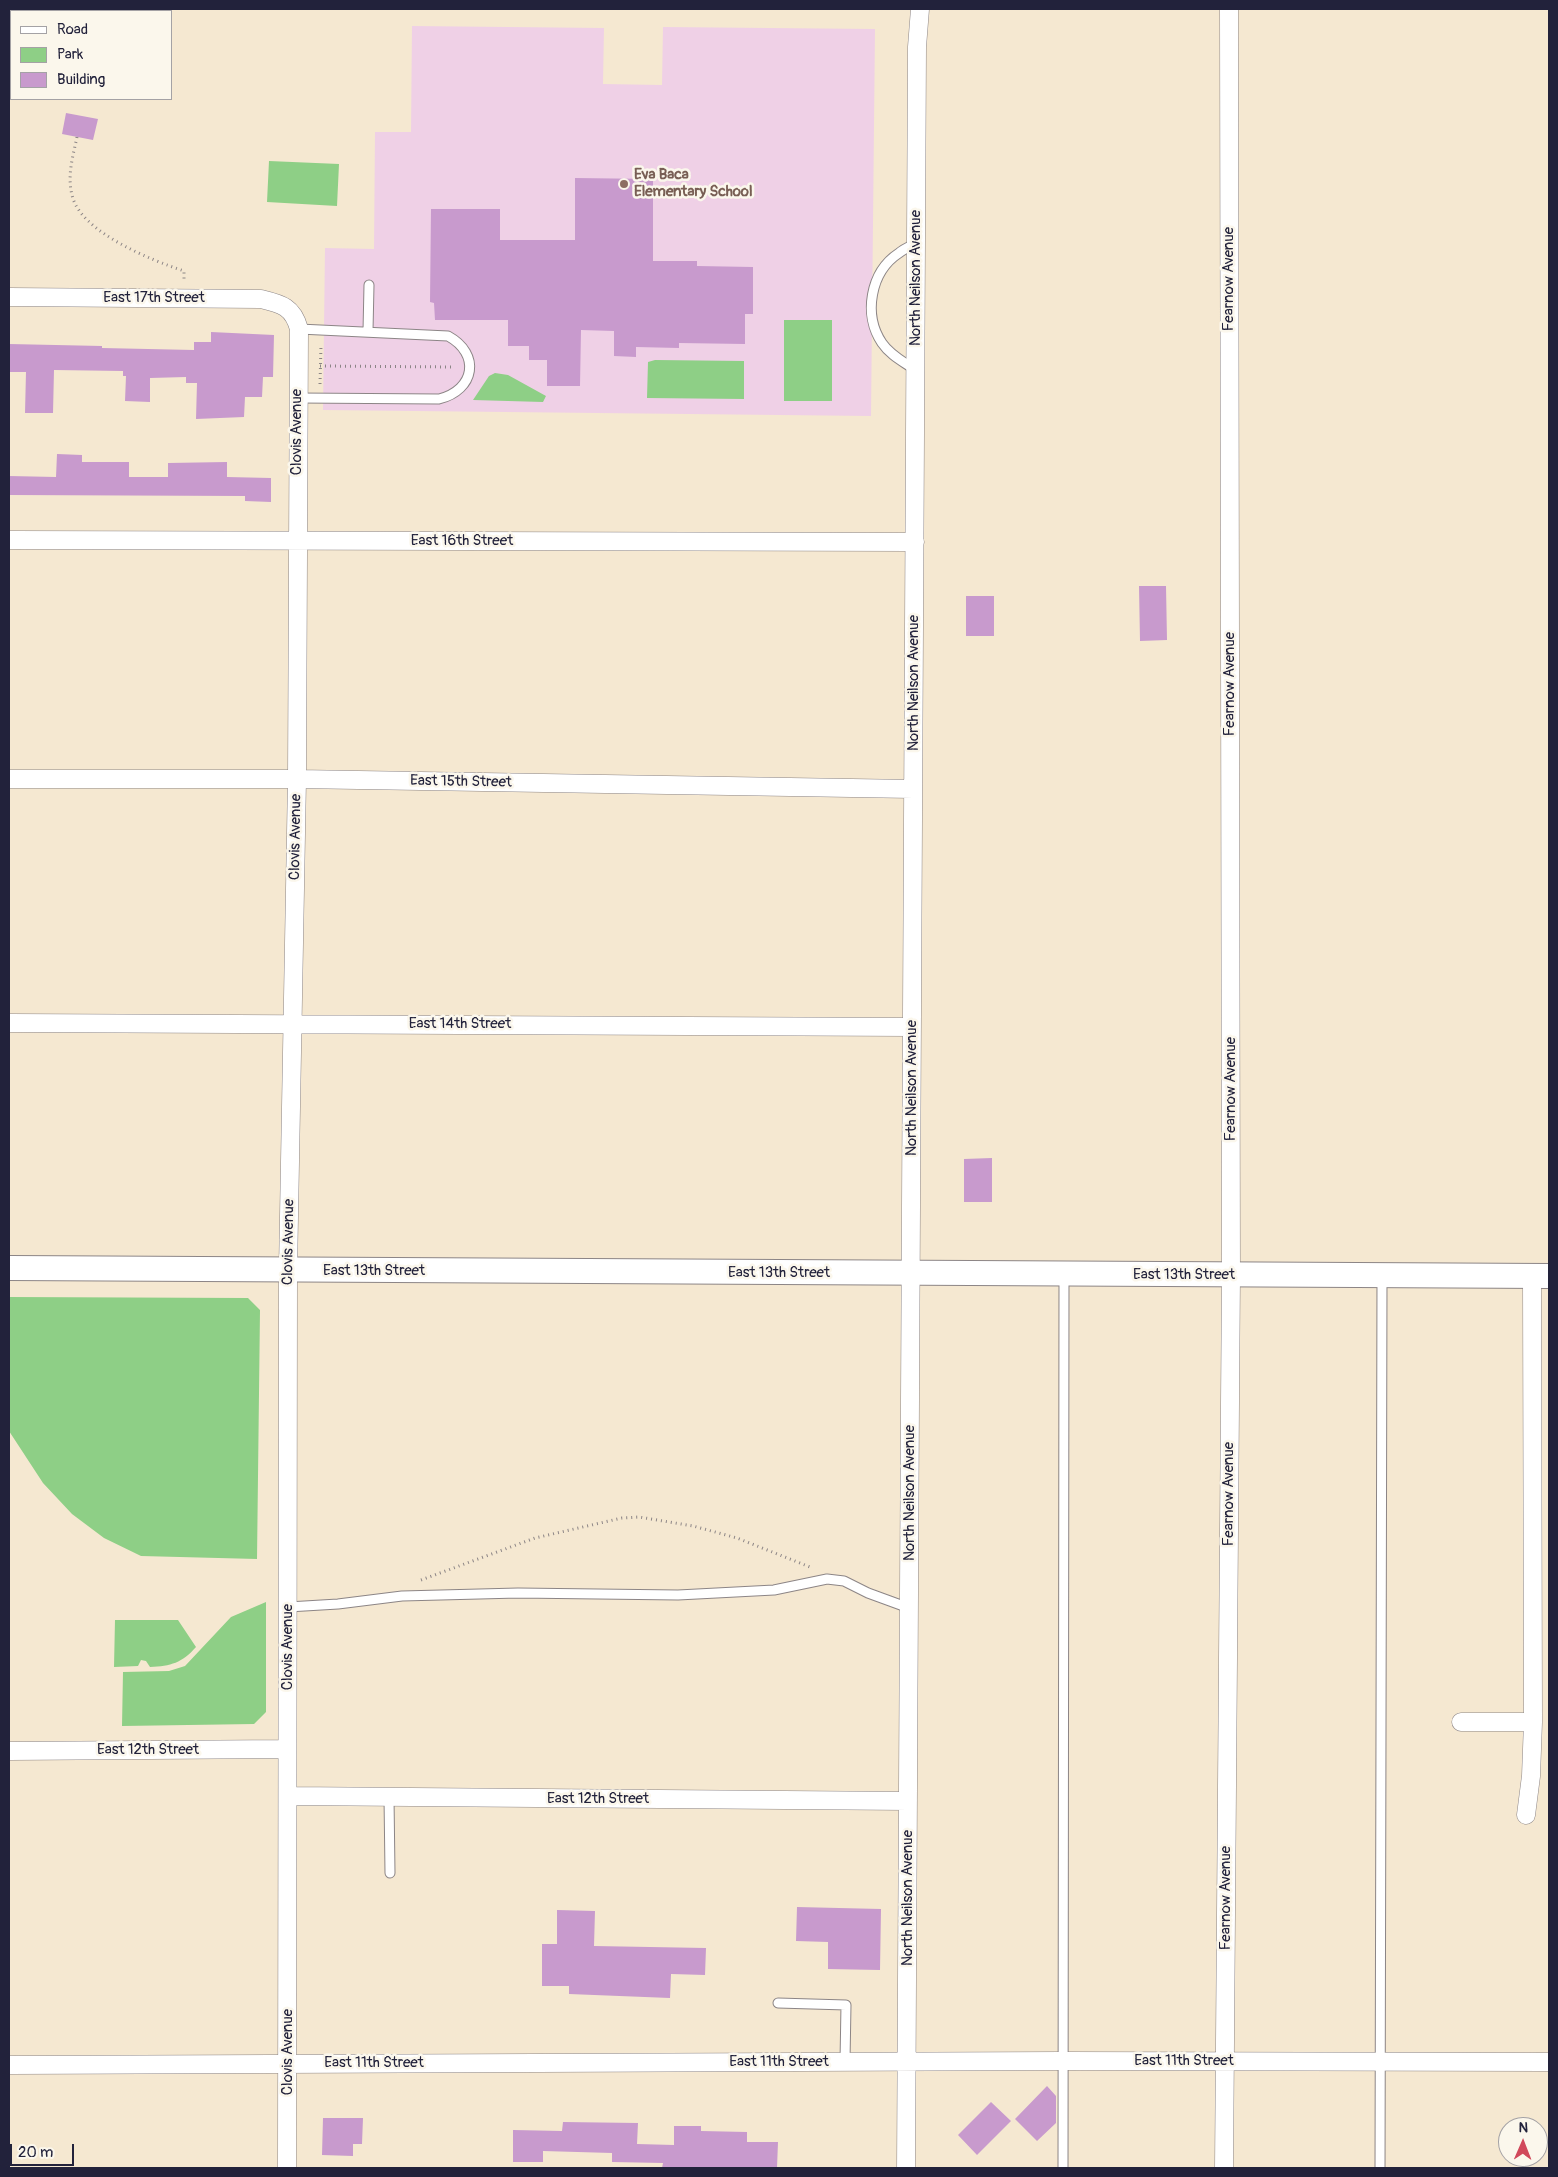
<!DOCTYPE html>
<style>
body{margin:0}
#map{position:relative;width:1558px;height:2177px;overflow:hidden;background:#f5e8d1;font-family:Pangolin,sans-serif}
canvas{display:block}
.frame{position:absolute;inset:0;border:10px solid #22223b;pointer-events:none}
.legend{position:absolute;left:10px;top:10px;width:162px;height:90px;box-sizing:border-box;background:#fbf7ec;border:1px solid #a4a2a5;margin:0;padding:6px 9px;list-style:none;font-size:15px;color:#22223b}
.legend li{display:flex;align-items:center;gap:10px;height:25px}
.legend b{width:25px;border:1px solid #a4a2a5}
.north{position:absolute;left:1498px;top:2117px;width:50px;height:50px;box-sizing:border-box;background:#fbf7ec;border:1px solid #a4a2a5;border-radius:50%;rotate:1deg;font-size:14px;font-weight:700;line-height:20px;text-align:center;color:#22223b}
.north::after{content:'';display:block;margin:auto;width:18px;height:22px;background:#d1495b;clip-path:polygon(50% 0,100% 100%,50% 72%,0 100%)}
.scale{position:absolute;left:10px;top:2144px;width:64px;height:22px;box-sizing:border-box;border:2px solid #22223b;border-top:0;padding-left:6px;font-size:15px;line-height:18px;white-space:nowrap;color:#22223b;-webkit-text-stroke:4px #fbf7ec;paint-order:stroke}
</style>
<div id="map">
<canvas width="1558" height="2177"></canvas>
<div class="frame"></div>
<ul class="legend">
<li><b style="height:6px;background:#fff"></b>Road</li>
<li><b style="height:14px;background:#8ecf86"></b>Park</li>
<li><b style="height:14px;background:#c89acd"></b>Building</li>
</ul>
<div class="north">N</div>
<div class="scale">20 m</div>
</div>
<script>
const g = document.querySelector('canvas').getContext('2d');
g.lineJoin = 'round';
function paint(path, color) { g.fillStyle = color; g.fill(path, 'evenodd'); }
function stroke(path, color, width, dash) { g.strokeStyle = color; g.lineWidth = width; g.lineCap = dash ? 'butt' : 'round'; g.setLineDash(dash || []); g.stroke(path); }
function drawText(font, color, halo, rows, align = 'center') {
  g.font = font + ' Pangolin,sans-serif'; g.lineWidth = 5; g.setLineDash([]); g.textBaseline = 'middle'; g.strokeStyle = halo; g.fillStyle = color; for (const [text, x, y, turn = 0] of rows) {
    g.save(); g.translate(x, y); g.rotate((+turn || 0) * Math.PI / 180); g.textAlign = isNaN(turn) ? turn : align; if (halo) g.strokeText(text, 0, 0); g.fillText(text, 0, 0); g.restore();
  }
}
const built = new Path2D(`
 M412,26L604,28L603,84L662,85L663,27L875,29L871,416L323,410L325,248L374,249L375,132H411Z`);
const green = new Path2D(`
 M269,161L339,164L337,206L267,202Z
 M784,320H832V401H784Z
 M655,360L744,361V399L647,398L648,362Z
 M495,373L508,375L546,396L543,402L473,400L489,376Z
 M9,1297L248,1298L260,1310L257,1559L141,1556L104,1538L72,1514L43,1483L9,1431Z
 M266,1602V1712L254,1724L122,1726L123,1672L169,1671L185,1666L231,1617Z
 M115,1620H178L196,1647C182,1663 171,1666 150,1667L146,1661L141,1660L138,1666L114,1667Z`);
const building = new Path2D(`
 M66,113L98,119L93,140L62,134Z
 M575,178L653,179V261H697V266L753,267V314H745V344L679,343V348L636,347V357L614,356V331L581,330L580,386H547V360H529V346H508V320H435L434,303L430,302L431,209H500V240H575Z
 M211,332L274,335L273,377H263L262,397H245L244,417L196,419L197,383H186V377L150,378V402L125,401L126,376H123V371L54,370L53,413H25L26,372H9V344L102,346V348L194,350V342H211Z
 M57,454L82,455V462H129V477H168V463L227,462V477L271,478V502L245,501V496L9,495V476L56,477Z
 M1139,586H1166L1167,640L1140,641Z
 M966,596H994V636H966Z
 M992,1158V1202H964V1159Z
 M797,1907L881,1909L880,1970L828,1969V1942L796,1941Z
 M557,1910L595,1911L594,1946L706,1948L705,1975L671,1974L670,1998L569,1994V1986H542V1944H557Z
 M1047,2086L1056,2096V2123L1037,2141L1015,2119Z
 M991,2102L1011,2121L977,2155L958,2135Z
 M323,2118H363L362,2144H353V2156L322,2155Z
 M563,2122L638,2123L637,2144L674,2145V2126H701V2131L747,2132V2142H778L777,2168H662L663,2163L612,2162V2153L543,2151V2162H513V2130L562,2131Z`);
const path = new Path2D(`
 M77,137C73,156 67,175 72,195C80,232 151,260 184,271V280
 M320,366L455,367
 M320,384L321,345
 M421,1580L535,1538L622,1518L639,1517L693,1526L737,1538L810,1567`);
const lane = new Path2D(`
 M368,331L369,285
 M915,370C904,362 890,355 882,343C863,315 870,272 899,253C904,249 911,246 916,243
 M298,398L439,399C475,390 481,354 448,336L299,329
 M288,1607L338,1604L402,1596L518,1593L678,1595L774,1590L827,1579L844,1581L868,1593L909,1608
 M389,1797L390,1873
 M778,2003L846,2005L845,2061
 M1063,2168L1064,1274
 M1380,2168L1382,1276`);
const street = new Path2D(`
 M9,297L261,299C282,304 293,307 299,329L297,779L288,1271L287,2168
 M9,540L915,542
 M9,779H297L913,789
 M9,1023L912,1027
 M1461,1722H1533
 M9,1751L287,1749
 M288,1796L908,1801
 M1526,1815L1531,1776L1533,1722L1532,1276
 M9,2065L1063,2061L1549,2062
 M906,2168L917,47L920,9
 M1224,2168L1231,1275L1229,9`);
const secondary = new Path2D(`
 M9,1268L1549,1276`);
const markers = [
 [624,184,5,"#8d6e63"]
];
const educationNames = [
 ["Eva Baca",634,175],
 ["Elementary School",634,192]
];
const streetNames = [
 ["North Neilson Avenue",916,278,-90],
 ["Fearnow Avenue",1229,279,-90],
 ["East 17th Street",154,298],
 ["Clovis Avenue",297,432,-90],
 ["East 16th Street",462,541],
 ["North Neilson Avenue",914,683,-90],
 ["Fearnow Avenue",1230,684,-90],
 ["East 15th Street",461,782,1],
 ["Clovis Avenue",296,837,-89],
 ["East 14th Street",460,1024],
 ["North Neilson Avenue",912,1088,-90],
 ["Fearnow Avenue",1231,1089,-90],
 ["Clovis Avenue",289,1242,-89],
 ["East 13th Street",374,1271],
 ["East 13th Street",779,1273],
 ["East 13th Street",1184,1275],
 ["North Neilson Avenue",910,1493,-90],
 ["Fearnow Avenue",1229,1494,-90],
 ["Clovis Avenue",288,1647,-90],
 ["East 12th Street",148,1750],
 ["East 12th Street",598,1799],
 ["North Neilson Avenue",908,1898,-90],
 ["Fearnow Avenue",1226,1898,-90],
 ["Clovis Avenue",288,2052,-90],
 ["East 11th Street",1184,2061],
 ["East 11th Street",779,2062],
 ["East 11th Street",374,2063]
];
paint(built, '#efd0e6');
paint(green, '#8ecf86');
paint(building, '#c89acd');
stroke(lane, '#8c8586', 11);
stroke(street, '#8c8586', 19);
stroke(secondary, '#8c8586', 26);
stroke(path, '#8c8586', 3, [1, 4]);
stroke(lane, '#fff', 9);
stroke(street, '#fff', 18);
stroke(secondary, '#fff', 24);
for (const [x, y, r, color] of markers) { const dot = new Path2D(); dot.arc(x, y, r, 0, 2 * Math.PI); g.fillStyle = color; g.fill(dot); stroke(dot, '#fbf7ec', 2); }
drawText('bold 15px', '#785e54', '#fbf7ec', educationNames, 'left');
drawText('15px', '#22223b', '#fbf7ec', streetNames);
</script>
